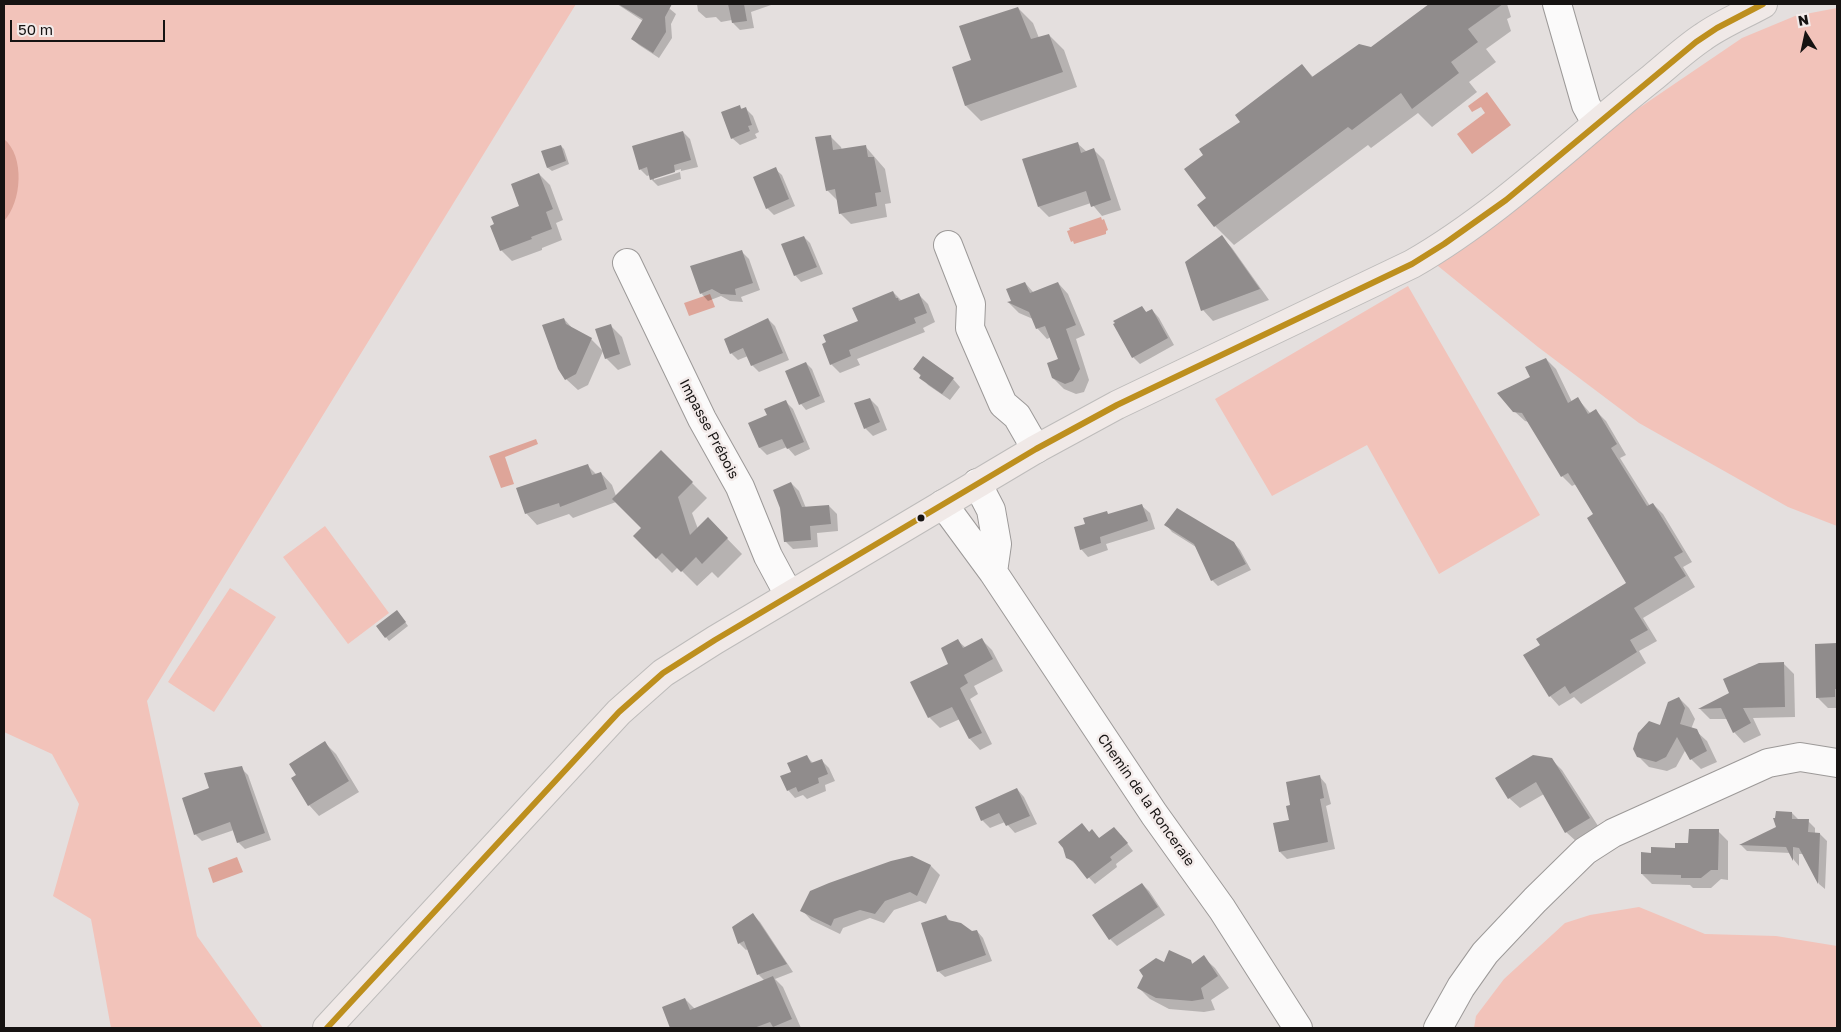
<!DOCTYPE html>
<meta charset="utf-8">
<style>
body{margin:0}
#map{position:relative;width:1841px;height:1032px;overflow:hidden;background:#e4dfde;font-family:"Golos Text",sans-serif}
canvas{display:block}
.frame{position:absolute;inset:0;border:5px solid #161312;pointer-events:none}
.north{position:absolute;left:1781px;top:10px;width:50px;height:50px;-webkit-text-stroke:4px #f3ebea;paint-order:stroke;rotate:350deg;font-size:14px;font-weight:700;line-height:20px;text-align:center;color:#161312}
.north::after{content:'';display:block;margin:auto;width:18px;height:22px;background:#161312;clip-path:polygon(50% 0,100% 100%,50% 72%,0 100%)}
.scale{position:absolute;left:10px;top:20px;width:155px;height:22px;box-sizing:border-box;border:2px solid #161312;border-top:0;padding-left:6px;font-size:15px;line-height:18px;white-space:nowrap;color:#161312;-webkit-text-stroke:4px #f3ebea;paint-order:stroke}
</style>
<div id="map">
<canvas width="1841" height="1032"></canvas>
<div class="frame"></div>
<div class="north">N</div>
<div class="scale">50 m</div>
</div>
<script>
const g = document.querySelector('canvas').getContext('2d');
g.lineJoin = 'round';
function paint(path, color) { g.fillStyle = color; g.fill(path, 'evenodd'); }
function stroke(path, color, width, dash) { g.strokeStyle = color; g.lineWidth = width; g.lineCap = dash ? 'butt' : 'round'; g.setLineDash(dash || []); g.stroke(path); }
function drawText(font, color, halo, rows, align = 'center') {
  g.font = font + ' "Golos Text",sans-serif'; g.lineWidth = 5; g.setLineDash([]); g.textBaseline = 'middle'; g.strokeStyle = halo; g.fillStyle = color; for (const [text, x, y, turn = 0] of rows) {
    g.save(); g.translate(x, y); g.rotate((+turn || 0) * Math.PI / 180); g.textAlign = isNaN(turn) ? turn : align; if (halo) g.strokeText(text, 0, 0); g.fillText(text, 0, 0); g.restore();
  }
}
const green = new Path2D(`
 M4,4H576L147,701L197,936L263,1028H111L91,919L53,896L79,804L52,754L4,732Z
 M1837,8V526L1788,507L1639,423L1538,347L1438,266L1427,252L1742,38L1795,16Z
 M1408,286L1540,515L1439,574L1367,445L1272,496L1215,399Z
 M325,526L389,613L348,644L283,557Z
 M230,588L276,617L214,712L168,682Z
 M1639,907L1705,934L1776,936L1837,946V1028H1474L1476,1016L1504,979L1565,923L1590,915Z`);
const water = new Path2D(`
 M1487,92L1511,125L1472,154L1457,134L1485,113L1481,107L1472,112L1468,106Z
 M4,139C25,156 22,202 4,221Z
 M1101,217L1102,220L1104,219L1108,230L1106,231V234L1074,244L1073,241L1071,242L1067,231L1070,230L1069,228Z
 M710,294L715,307L689,316L684,303Z
 M536,439L538,444L505,457L514,484L501,488L489,456Z
 M237,857L243,872L213,883L208,868Z`);
const shadow = new Path2D(`
 M617,4H664L676,14L671,24L672,38L659,58L639,45L632,39L643,21Z
 M697,4H774L751,12L754,28L740,30L733,23L732,20L721,22L716,17L706,18L698,11Z
 M1431,4H1507L1511,17L1507,19L1511,31L1486,49L1496,62L1469,82L1477,92L1432,127L1418,113L1371,148L1368,145L1234,245L1215,226L1208,198L1242,122L1302,65L1314,78L1372,48Z
 M1018,8L1033,23L1039,38L1049,35L1064,50L1077,87L981,121L966,106L953,68L973,61Z
 M739,106L742,109L745,108L753,116L759,132L755,134L757,138L740,145L732,138Z
 M683,132L690,139L698,167L681,171V169L654,177V180L680,172L681,179L658,186L651,179L650,175L647,176L640,169Z
 M830,136L841,147L842,150L865,146L885,169L891,203L885,204L887,217L851,224L840,213L838,201L827,190Z
 M1077,143L1087,152L1094,150L1104,160L1121,210L1102,216L1091,203L1049,217L1039,207Z
 M561,146L564,149L569,164L552,171L548,168L543,151Z
 M775,169L782,175L795,206L774,215L767,208Z
 M539,174L550,185L563,220L556,223L562,240L542,248V250L512,261L501,250Z
 M804,237L810,243L823,274L801,282L795,275Z
 M1222,237L1232,248L1269,300L1213,321L1203,310Z
 M741,251L749,259L760,290L741,297L743,302L730,301L721,296L708,301L701,293Z
 M1025,283L1034,293L1058,283L1068,294L1085,335L1076,339L1089,380L1084,392L1076,394L1064,389L1053,378L1060,360L1051,337L1047,339L1037,328L1033,319L1019,313L1009,303L1012,302Z
 M893,292L902,301L919,295L928,304L935,322L923,328L925,332L857,359L860,365L840,373L831,364L859,321Z
 M1142,307L1147,313L1152,310L1159,318L1174,345L1140,364L1133,357Z
 M564,319L574,330L591,339L603,351L588,385L578,390L566,379Z
 M768,319L775,326L789,360L759,372L752,365L748,356L738,360L731,353Z
 M610,325L622,337L631,365L618,370L606,358Z
 M1546,359L1556,369L1572,402L1577,398L1591,414L1596,411L1606,421L1626,455L1620,458L1650,506L1653,504L1663,514L1692,562L1683,567L1695,587L1643,618L1657,641L1639,651L1646,663L1581,704L1574,697L1559,706L1550,696L1628,583L1595,515L1576,484L1572,486L1562,476L1529,422L1525,421L1514,411L1532,377Z
 M806,363L812,369L825,402L806,410L801,404Z
 M915,369L953,379L960,387L950,400L928,385Z
 M870,399L878,407L887,430L873,436L865,428Z
 M785,401L793,409L810,449L795,456L787,447L767,455L760,448L750,423L768,416Z
 M661,452L707,498L692,513L698,529L708,519L742,554L718,578L712,572L697,586L678,567L672,573L635,536L642,528L616,502L573,518L569,514L537,525L526,513L587,465L597,475L601,473L612,485L616,496Z
 M791,483L799,491L806,508L829,506L837,514L838,531L817,533L818,547L793,549L785,541Z
 M1142,506L1150,513L1155,529L1106,544L1108,550L1088,557L1081,549L1109,515Z
 M1166,525L1234,543L1240,550L1251,570L1218,586L1212,580L1196,547L1172,532Z
 M400,615L408,626L389,641L377,626Z
 M982,640L992,650L1003,671L974,686L978,694L970,699L992,744L980,750L970,739L960,719L940,728L929,717L958,641L966,648Z
 M1837,644V708H1828L1818,698L1816,645Z
 M1783,663L1794,674L1795,717L1753,718L1761,735L1744,743L1734,732L1727,719H1710L1700,709L1731,694Z
 M1679,698L1689,708L1695,719L1691,729L1696,731L1707,741L1717,762L1701,769L1691,759L1686,749L1676,767L1667,771L1649,767L1638,756Z
 M325,743L336,754L359,792L319,816L309,805Z
 M807,757L813,763L821,760L829,768L835,781L825,785L826,791L807,799L803,795L795,798L788,790L793,772Z
 M1551,759L1562,770L1600,829L1577,842L1566,832L1544,794L1520,808L1509,798Z
 M241,768L248,775L271,840L245,849L238,842L234,830L202,841L195,834L210,789Z
 M1319,776L1326,784L1331,804L1326,806L1335,849L1287,859L1280,852L1291,821V806Z
 M1017,789L1024,797L1037,824L1015,833L1005,822L990,828L982,820Z
 M1792,813L1799,820L1808,821L1815,828V834H1820L1827,841L1825,889L1819,884L1804,854H1799V866L1794,860L1790,853L1747,851L1741,845L1778,827Z
 M1082,824L1090,833L1092,831L1100,839L1121,835L1133,851L1116,864L1117,867L1095,884L1079,867L1067,857Z
 M1718,831L1728,841V880L1721,879L1711,888H1693L1690,885L1652,884L1642,874L1653,854L1689,844Z
 M912,857L931,866L940,875L926,904L920,901L894,910L884,923L870,918L843,928L840,934L811,920L802,910Z
 M1142,884L1149,891L1165,915L1117,946L1110,939Z
 M753,915L760,922L793,972L775,979L783,987L801,1028H671L663,1008L685,999L695,1009L765,981L758,974L748,949L746,950L739,943Z
 M946,916L951,922L972,933L977,931L983,938L992,961L945,977L938,971Z
 M1203,957L1215,968L1229,988L1211,1000L1215,1010L1204,1012L1169,1009L1150,999L1139,988L1165,963L1190,961L1193,964Z`);
const building = new Path2D(`
 M618,4H672L665,17L666,32L653,53L631,39L643,19Z
 M728,4H744L747,21L732,23Z
 M1429,4H1503L1468,29L1478,42L1451,62L1459,73L1412,109L1401,93L1352,130L1348,127L1214,227L1197,205L1206,198L1184,169L1203,155L1199,149L1240,122L1235,115L1302,64L1312,77L1359,44L1371,47Z
 M1018,7L1031,39L1049,34L1063,72L965,106L952,67L971,60L959,26Z
 M740,105L741,109L746,107L752,125L748,126L750,131L731,139L721,112Z
 M683,131L691,160L674,165L675,172L650,180L647,167L639,170L632,146Z
 M831,135L833,150L866,145L868,157H874L881,192L875,193L877,206L839,214L835,189L826,191L815,137Z
 M1078,142L1081,153L1094,148L1111,200L1091,207L1086,191L1038,207L1022,159Z
 M561,145L566,161L547,168L541,151Z
 M776,167L789,199L766,209L753,177Z
 M539,173L553,209L546,212L552,229L531,237L532,239L500,251L490,226L494,224L491,217L519,206L511,184Z
 M1222,235L1260,289L1201,311L1185,262Z
 M804,236L817,267L794,276L781,244Z
 M742,250L753,283L735,289L736,295L721,294L712,289L700,294L690,266Z
 M1025,282L1030,293L1058,282L1076,325L1066,329L1080,369L1073,381L1065,384L1052,378L1047,363L1058,359L1045,326L1036,329L1029,312L1007,302L1011,301L1006,289Z
 M893,291L896,298H898L899,301L919,293L927,313L914,318L916,323L849,350L851,356L830,365L822,344L826,342L823,335L858,321L852,308Z
 M1142,306L1146,312L1152,309L1168,338L1132,358L1113,324L1115,323L1113,321Z
 M564,318L566,324L592,338L576,374L565,380L558,369L542,325Z
 M768,318L783,353L751,366L743,348L730,354L724,339Z
 M611,324L620,354L605,359L595,329Z
 M923,356L954,378L942,394L919,378L921,375L913,369Z
 M1546,358L1568,403L1578,397L1588,414L1596,409L1617,444L1611,448L1647,506L1653,503L1683,552L1674,557L1686,576L1634,608L1648,630L1630,640L1637,652L1570,694L1565,686L1549,697L1523,655L1540,645L1536,639L1626,583L1587,518L1593,514L1568,473L1561,477L1522,413L1513,412L1497,393L1530,377L1525,367Z
 M806,362L820,396L799,405L785,371Z
 M870,398L880,422L864,429L854,403Z
 M786,400L804,442L787,449L782,439L759,448L748,423L767,415L764,409Z
 M661,450L693,482L678,497L690,535L708,517L728,538L702,564L696,557L681,572L662,553L656,559L633,536L641,528L612,499Z
 M588,464L592,475L601,472L607,489L560,507L559,503L525,514L516,488Z
 M791,482L802,507L829,505L831,524L810,526L811,540L784,542L780,508L773,490Z
 M1142,504L1148,521L1100,537L1101,543L1080,550L1074,527L1085,524L1083,518L1107,511L1108,514Z
 M1177,508L1234,542L1246,564L1211,581L1194,544L1164,525Z
 M397,610L406,622L385,638L376,626Z
 M982,638L993,659L964,675L968,683L960,688L982,733L969,739L952,707L928,718L910,682L948,664L941,648L958,639L963,648Z
 M1837,643V689H1835V697L1816,698L1815,644Z
 M1784,662L1785,707L1743,708L1751,723L1733,733L1721,708L1698,709L1729,693L1723,679L1759,663Z
 M1679,697L1685,708L1680,724L1697,729L1707,751L1690,760L1677,737L1666,757L1656,762L1637,757L1633,749L1638,733L1649,721L1660,725L1668,702Z
 M325,741L349,781L308,806L291,778L296,775L289,764Z
 M807,755L811,763L822,759L828,774L818,778L819,783L798,792L796,787L787,791L780,776L791,772L787,763Z
 M1533,755L1552,758L1590,818L1565,833L1536,782L1508,799L1495,778Z
 M242,766L265,833L237,843L230,822L194,835L182,798L209,788L204,773Z
 M1320,775L1324,798L1320,799L1328,842L1279,852L1273,823L1289,820L1286,806L1290,805L1286,782Z
 M1017,788L1030,816L1006,826L999,813L981,821L975,807Z
 M1776,811L1792,812V819H1809L1808,832L1820,833L1818,884L1799,848L1793,847V861L1786,847L1739,845L1776,827L1773,818H1775Z
 M1082,823L1089,832L1092,829L1099,838L1114,827L1128,843L1110,857L1112,860L1087,879L1073,861L1066,858L1063,848L1058,842Z
 M1689,829H1719L1718,870H1711L1701,878H1681V875L1641,874V852L1651,853V847L1675,848V843H1688Z
 M912,856L931,865L917,896L910,892L885,901L875,914L860,910L834,919L831,926L800,911L810,891L829,883L891,861Z
 M1142,883L1158,907L1109,940L1092,915Z
 M753,913L787,964L757,975L744,941L738,944L732,927Z
 M946,915L948,920L961,923L972,931L977,930L986,955L937,972L921,923Z
 M1169,950L1191,960L1192,964L1204,955L1218,976L1201,988L1204,999L1192,1001L1156,998L1137,988L1143,976L1139,970L1156,958L1164,962Z
 M773,976L792,1019L773,1027L770,1022L754,1028H670L662,1007L685,998L690,1010Z`);
const minor = new Path2D(`
 M1557,4L1586,105L1596,123
 M948,245L971,304L970,328L1003,404L1017,416L1036,449
 M627,263L702,419L740,487L768,556L789,595
 M977,483L991,510L997,544L993,572
 M943,504L993,572L1154,814L1222,909L1298,1028
 M1438,1028L1461,987L1485,953L1535,900L1585,851L1613,833L1768,763L1800,757L1837,763`);
const major = new Path2D(`
 M327,1028L619,712L663,673L715,640L1036,449L1117,405L1412,264C1499,214 1574,140 1652,78C1669,64 1685,49 1703,37C1721,24 1743,15 1763,4`);
const bus1 = new Path2D(`
 M327,1028L619,712L663,673L715,640L1036,449L1117,405L1412,264L1444,244L1506,200L1696,42L1717,28L1763,4`);
const markers = [
 [921,518,4.5,"#161312"]
];
const streetNames = [
 ["Impasse Prébois",709,429,62],
 ["Chemin de la Ronceraie",1146,800,55]
];
paint(green, '#f2c3ba');
paint(water, '#dea599');
paint(shadow, '#0003');
paint(building, '#908c8c');
stroke(minor, '#9c9998', 30);
stroke(major, '#bebcbb', 30);
stroke(minor, '#fbfafa', 28);
stroke(major, '#f0e9e7', 28);
stroke(bus1, '#bd8f1e', 6);
for (const [x, y, r, color] of markers) { const dot = new Path2D(); dot.arc(x, y, r, 0, 2 * Math.PI); g.fillStyle = color; g.fill(dot); stroke(dot, '#f3ebea', 2); }
drawText('14px', '#161312', '#f3ebea', streetNames);
</script>
